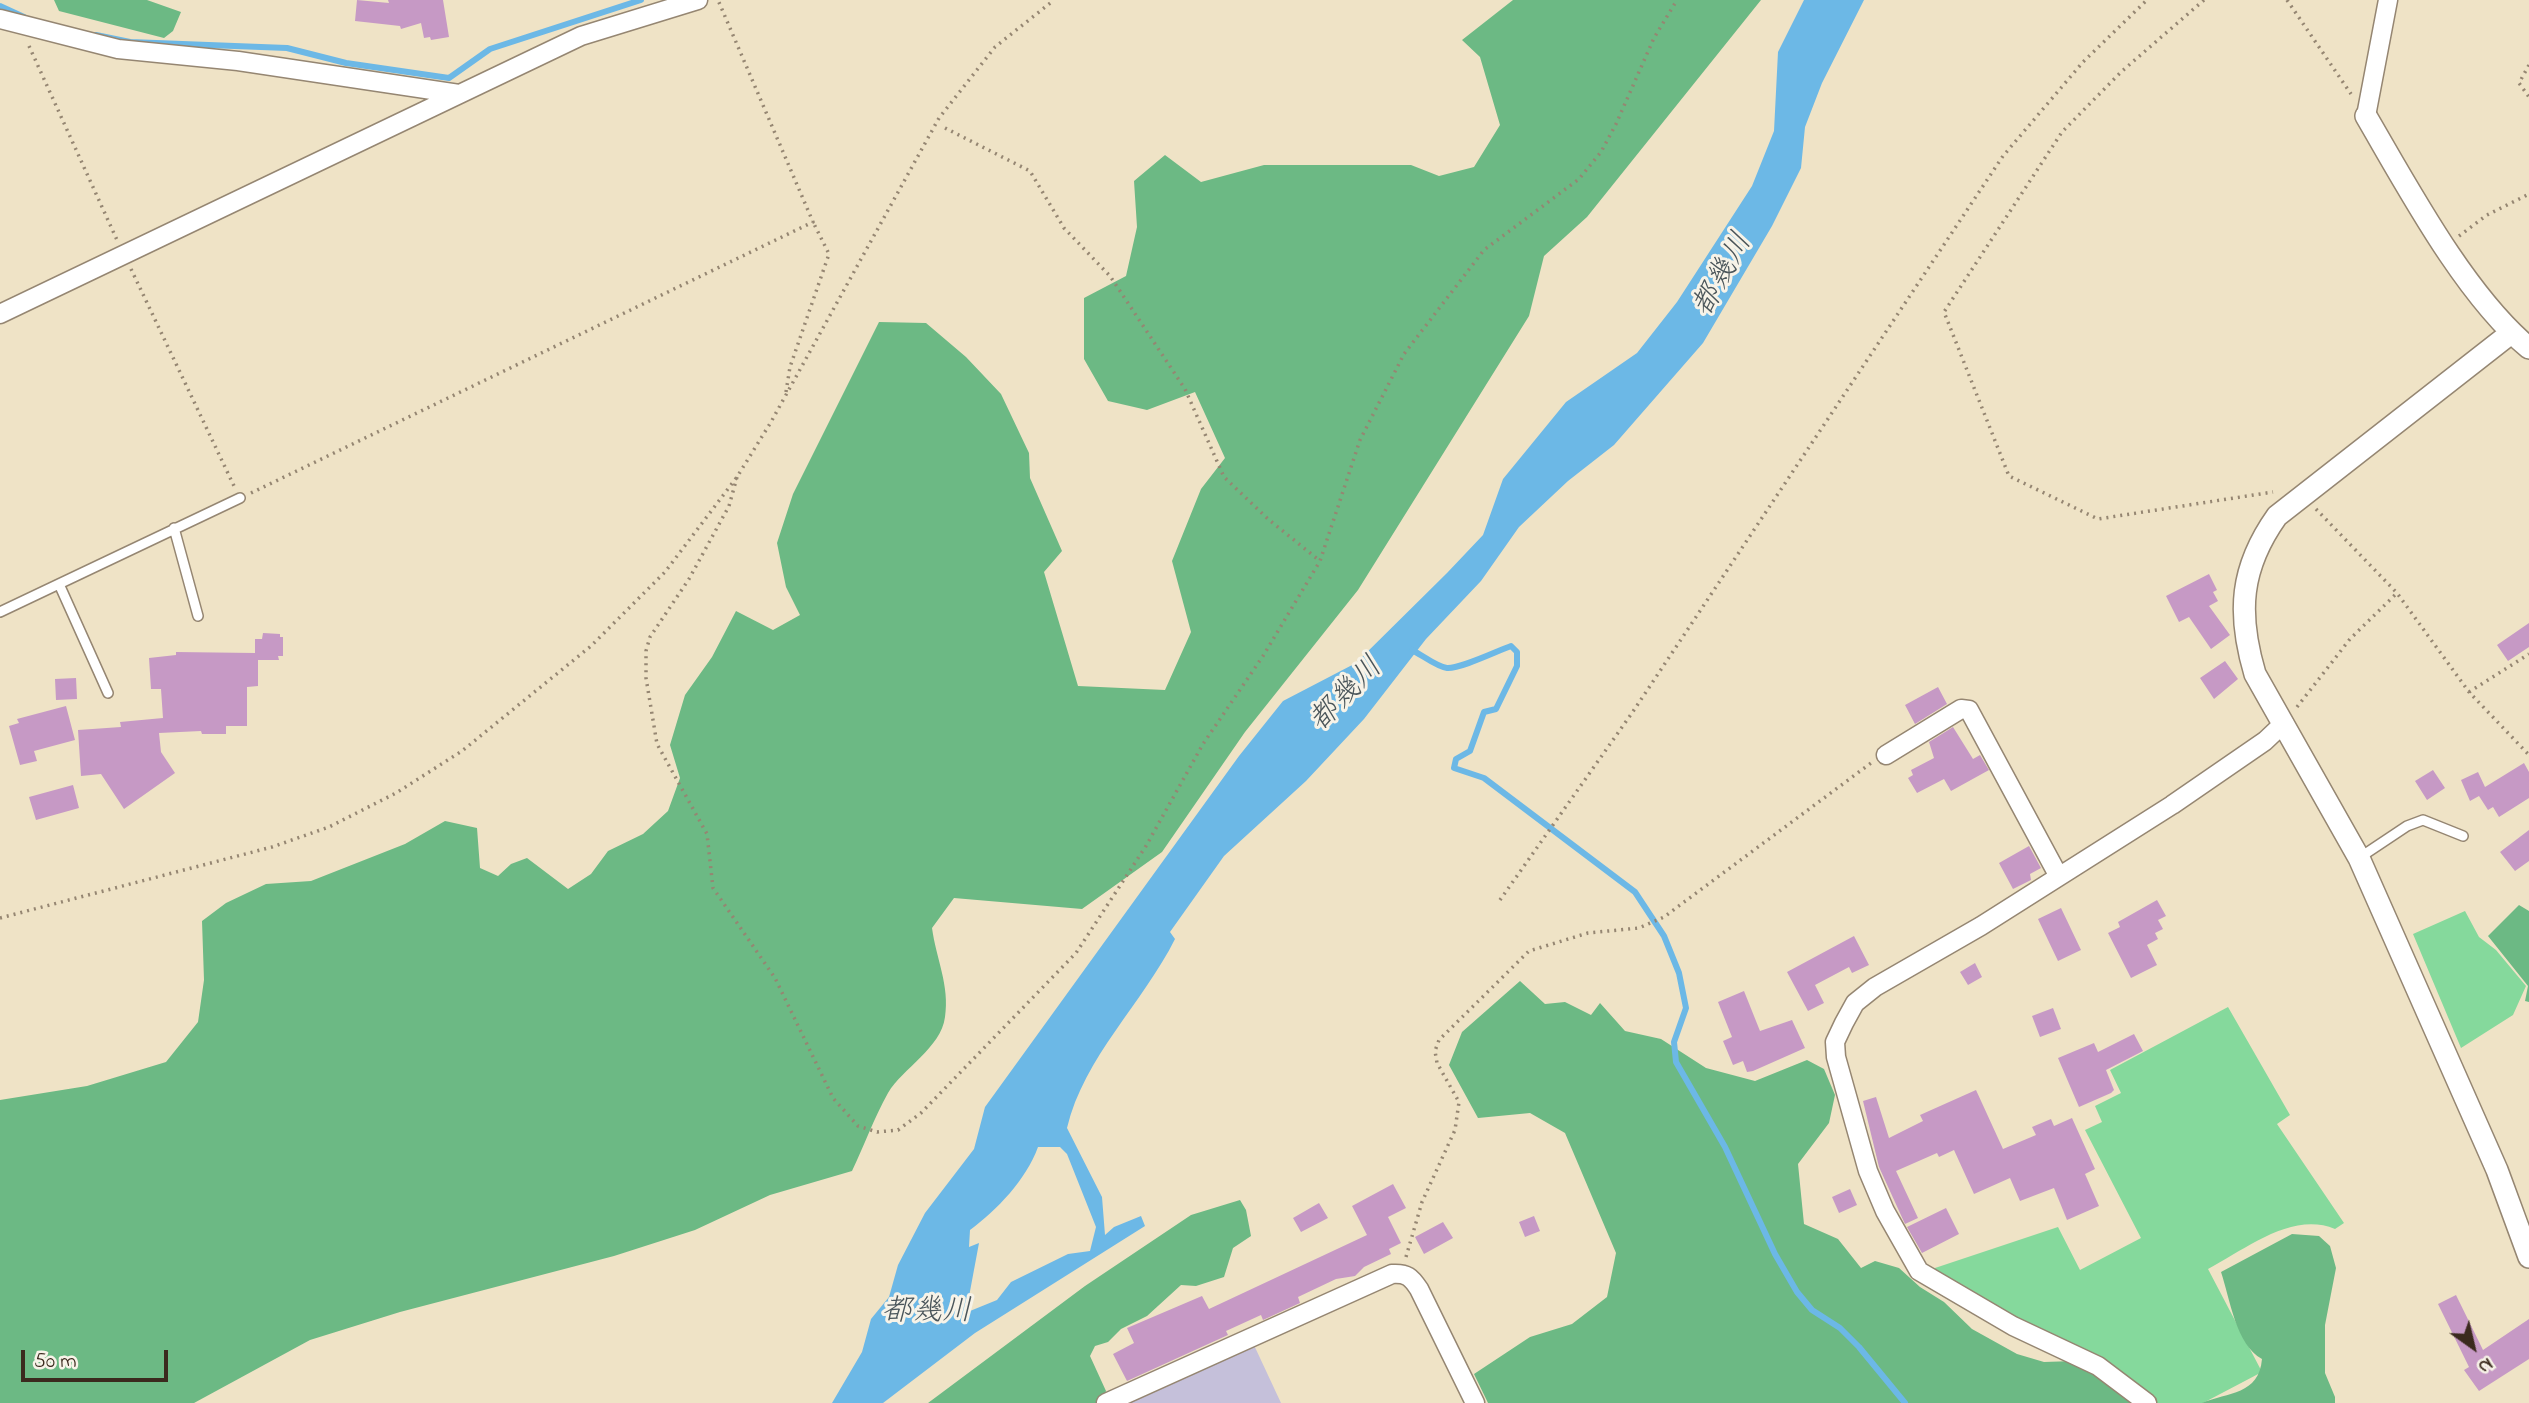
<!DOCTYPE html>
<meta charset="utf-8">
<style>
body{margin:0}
#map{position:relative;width:2529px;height:1403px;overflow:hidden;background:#efe3c6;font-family:"Indie Flower",sans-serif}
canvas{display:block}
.north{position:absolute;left:2438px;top:1312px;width:70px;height:70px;-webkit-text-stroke:5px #f7f3e8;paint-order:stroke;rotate:146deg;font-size:19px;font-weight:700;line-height:28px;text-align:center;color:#3b2a1e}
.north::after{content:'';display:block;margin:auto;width:24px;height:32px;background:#3b2a1e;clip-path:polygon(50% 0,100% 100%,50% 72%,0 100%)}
.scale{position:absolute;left:21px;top:1350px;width:147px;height:32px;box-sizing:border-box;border:4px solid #3b2a1e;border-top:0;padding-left:9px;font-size:21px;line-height:24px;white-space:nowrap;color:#3b2a1e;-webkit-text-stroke:5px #f7f3e8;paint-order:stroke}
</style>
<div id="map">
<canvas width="2529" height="1403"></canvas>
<div class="north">N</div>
<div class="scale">50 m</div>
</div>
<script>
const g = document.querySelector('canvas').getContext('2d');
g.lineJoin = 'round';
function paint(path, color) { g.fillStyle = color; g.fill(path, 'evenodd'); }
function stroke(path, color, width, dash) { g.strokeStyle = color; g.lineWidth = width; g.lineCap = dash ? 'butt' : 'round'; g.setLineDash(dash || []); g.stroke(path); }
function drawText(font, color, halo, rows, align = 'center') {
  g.font = font + ' "Indie Flower","Klee One",sans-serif'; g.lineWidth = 6; g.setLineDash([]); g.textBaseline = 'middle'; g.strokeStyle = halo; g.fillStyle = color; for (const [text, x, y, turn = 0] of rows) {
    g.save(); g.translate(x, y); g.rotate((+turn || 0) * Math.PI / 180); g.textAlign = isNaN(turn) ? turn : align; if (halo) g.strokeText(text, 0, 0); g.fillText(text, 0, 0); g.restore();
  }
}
const industrial = new Path2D(`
 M1253,1343L1281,1403H1118Z`);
const green = new Path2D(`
 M2465,911L2479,937L2496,950L2526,986L2513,1015L2461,1048L2413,934Z
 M2228,1007L2290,1115L2277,1124L2344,1223L2335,1229C2292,1211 2246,1249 2208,1269L2262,1372L2203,1403H2156L2107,1366L1926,1271L2058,1227L2080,1270L2141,1238L2085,1130L2102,1122L2095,1106L2121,1093L2110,1070Z`);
const forest = new Path2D(`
 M54,0H147L181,12L173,31L164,38L59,11Z
 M1513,0H1761L1587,217L1544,256L1529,316L1358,590L1245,732L1162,852L1082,909L954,898L932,928C936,958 950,986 945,1017C941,1048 903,1068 888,1093C874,1118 864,1146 852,1171L770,1195L695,1230L614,1256L400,1312L310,1340L194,1403H0V1100L87,1086L166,1062L198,1022L204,980L202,921L226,903L266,884L311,881L405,844L445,821L477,828L480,868L498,876L511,864L527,858L568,889L591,874L608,851L643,834L668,811L680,778L670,745L685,695L712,657L736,611L773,630L800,615L786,587L777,543L793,494L879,322L926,323L966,357L1001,394L1029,453L1030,478L1062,551L1044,572L1078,686L1165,690L1191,632L1172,561L1201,489L1225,458L1195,392L1147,410L1108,401L1084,359V298L1126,276L1137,227L1134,181L1165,155L1201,182L1264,165H1411L1439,176L1474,167L1500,125L1480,57L1462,40Z
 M2519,905L2529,911V1002L2525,1001L2528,986L2488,936Z
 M1520,981L1545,1004L1565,1002L1591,1015L1600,1003L1625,1031L1661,1039L1706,1068L1755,1081L1807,1060L1824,1069L1835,1095L1829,1123L1798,1164L1804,1224L1838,1239L1861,1268L1875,1261L1899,1268L1920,1287L1944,1302L1972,1329L2017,1354L2044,1362L2074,1361L2152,1403H1488L1474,1374L1530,1337L1572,1324L1607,1297L1616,1253L1565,1133L1530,1113L1478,1118L1449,1065L1462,1032Z
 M1240,1200L1246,1210L1251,1236L1233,1248L1224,1277L1196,1286L1181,1285L1147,1316L1121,1329L1108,1342L1095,1346L1090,1356L1106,1391L1102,1403H928L1085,1286L1191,1215Z
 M2292,1234L2319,1236L2330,1246L2336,1268L2325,1325V1373L2335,1397V1403H2202C2228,1392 2259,1395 2262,1359C2236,1345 2230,1299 2221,1272Z`);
const water = new Path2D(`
 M1804,0H1864L1822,83L1805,127L1801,168L1772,226L1703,343L1614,445L1568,481L1519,527L1481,581L1426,639L1364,719L1306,781L1224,856L1170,932L1175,939C1143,1003 1084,1057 1067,1128L1102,1197L1105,1235L1114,1227L1141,1216L1145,1226L975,1333L883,1403H832L862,1352L871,1319L889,1297L898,1265L925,1213L974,1149L985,1107L1239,756L1283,701L1356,663L1447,573L1483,535L1503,479L1566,402L1637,353L1677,302L1752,186L1774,131L1778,52ZM1038,1147H1060L1067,1154L1096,1227L1090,1251L1068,1254L1011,1282L997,1300L970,1311L968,1302L979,1243L969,1247L970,1230C997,1210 1026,1180 1038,1147Z`);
const stream = new Path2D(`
 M0,6L24,17
 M96,35L130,42L287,48L346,63L449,78L490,49L641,0
 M1412,650C1422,655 1437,667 1447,668C1460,669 1497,651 1511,646L1517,652V666L1496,709L1484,712L1470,751L1456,759L1454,768L1484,778L1635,892L1664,936L1679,973L1686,1008L1674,1042L1676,1062L1725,1147L1775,1254L1797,1292L1812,1310L1840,1328L1859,1347L1905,1403`);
const building = new Path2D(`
 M357,0L389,3L388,0H443L449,37L431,40L430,37L424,38L421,23L401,29L400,26L355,21Z
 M2209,574L2217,590L2213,592L2218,601L2209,606L2230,635L2211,649L2189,617L2179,622L2166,596Z
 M2529,623V647L2508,661L2497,645Z
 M263,633L280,634V637H283V656H278L279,660H258V686L247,687V726H226V734H202L201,731L159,733L161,752L175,773L124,809L101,774L81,776L78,730L121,727L120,722L163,718L161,689H151L149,658L176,655V652L255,653V639H262Z
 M2225,661L2238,679L2214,699L2200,678Z
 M76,678L77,699L56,700L55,679Z
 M1938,687L1947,704L1915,724L1905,705Z
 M66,706L75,740L34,751L37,761L20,765L9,726L19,723L17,719Z
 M1953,727L1973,759L1980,755L1989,770L1951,791L1944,779L1917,793L1908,778L1913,775L1911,770L1934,758L1929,742Z
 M2524,763L2529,772V798L2499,817L2493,807L2488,810L2479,796L2470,801L2461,780L2478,772L2485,787Z
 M2433,770L2445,788L2427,800L2415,781Z
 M73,785L79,808L36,820L29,797Z
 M2529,830V861L2515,871L2500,852Z
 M2029,846L2041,868L2030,874L2031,880L2013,889L1999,863Z
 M2157,900L2166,916L2158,920L2163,929L2155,933L2158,939L2147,945L2157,965L2131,978L2108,933L2120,927L2118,922Z
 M2061,908L2081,950L2058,961L2038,919Z
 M1854,936L1869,965L1852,973L1849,967L1815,985L1824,1003L1808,1011L1787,972Z
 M1975,963L1982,977L1968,985L1960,972Z
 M1744,991L1760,1031L1792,1020L1805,1048L1753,1071L1747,1072L1743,1061L1733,1065L1723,1041L1732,1037L1718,1002Z
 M2053,1008L2061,1029L2040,1037L2032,1016Z
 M2134,1034L2143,1051L2106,1070L2114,1090L2111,1093L2079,1107L2058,1058L2094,1043L2098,1052Z
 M1976,1090L2003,1149L2036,1135L2032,1127L2051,1119L2054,1126L2072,1118L2095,1169L2085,1174L2099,1206L2067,1220L2054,1188L2020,1201L2010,1178L1974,1194L1954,1150L1939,1157L1937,1153L1896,1171L1918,1218L1905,1224L1879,1167L1863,1101L1876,1097L1889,1138L1923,1121L1920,1115Z
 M1393,1184L1406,1208L1388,1217L1401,1243L1389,1249L1391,1254L1364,1267L1355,1276L1336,1279L1298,1297L1300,1303L1263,1320L1261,1315L1226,1331L1228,1335L1127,1381L1113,1354L1134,1343L1127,1328L1202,1296L1209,1309L1367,1235L1352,1206Z
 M1850,1189L1857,1205L1839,1213L1832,1197Z
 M1319,1203L1328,1218L1301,1232L1293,1218Z
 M1946,1208L1959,1234L1922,1253L1907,1227Z
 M1534,1216L1540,1231L1525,1237L1519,1222Z
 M1443,1222L1453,1238L1424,1254L1415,1237Z
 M2456,1295L2483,1350L2529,1319V1359L2479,1391L2464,1370L2469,1367L2438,1304Z`);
const path = new Path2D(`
 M2204,0L2121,72L2062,132L1944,312L2009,476L2098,519L2273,492
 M2287,0L2351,94
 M29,46L117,240
 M2529,65L2519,83L2529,97
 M945,128L1030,171L1064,228L1110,276L1185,389L1224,477L1268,519L1320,561
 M2459,236L2487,215L2529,194
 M131,269L234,486
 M786,392L790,367L829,254L813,222
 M737,477L729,506L689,579L650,637L646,651V678L657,744L707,834L713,888L775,978L833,1098L858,1126L877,1132L898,1130L921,1113L1076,953L1146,846L1203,744L1263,656L1320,561L1360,440L1404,354L1484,250L1579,179L1601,152L1616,124L1654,38L1677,0
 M251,493L813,222L718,0
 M2316,509L2397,593L2469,692L2529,755
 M2469,692L2529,654
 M2297,707L2350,639L2397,593
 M1500,900L1632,713L2003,156L2083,62L2147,0
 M0,918L272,847L329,827L396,793L462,751L591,646L665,572L737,477L771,422L939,118L995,47L1054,0
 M1406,1257L1422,1202L1455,1130L1459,1102L1437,1063L1435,1051L1439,1040L1529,951L1588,933L1639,928L1664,917L1871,763`);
const service = new Path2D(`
 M174,528L198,616
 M59,584L108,693
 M0,612L240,498
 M2359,858L2407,826L2423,820L2463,836`);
const minor = new Path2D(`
 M0,19L118,49L238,61L459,94
 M2366,116L2388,0
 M0,314L581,36L698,0
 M1886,755L1961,709L1969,710L2058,875
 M1106,1403L1392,1274C1407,1273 1411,1277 1419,1289L1475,1403
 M2147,1403L2098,1366L2013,1326L1919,1271L1885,1211L1868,1171L1836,1057L1835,1042L1844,1023L1855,1003L1875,987L1981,926L2172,805L2265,741L2284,723`);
const tertiary = new Path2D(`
 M2366,116C2408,188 2465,295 2529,348
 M2511,333L2277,516C2240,568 2237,613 2255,674L2359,858L2497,1170L2529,1257`);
const waterNames = [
 ["都幾川",1725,276,-61],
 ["都幾川",1348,696,-46],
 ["都幾川",927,1314]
];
paint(industrial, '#c5c0da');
paint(green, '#85d99c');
paint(forest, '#6cb984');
paint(water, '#6cb8e6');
stroke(stream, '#6cb8e6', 6);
paint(building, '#c699c5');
stroke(service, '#958672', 12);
stroke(minor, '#958672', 21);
stroke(tertiary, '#958672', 24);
stroke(path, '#958672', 3.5, [2, 5]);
stroke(service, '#fff', 9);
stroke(minor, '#fff', 18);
stroke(tertiary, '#fff', 21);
drawText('italic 30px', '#4a555a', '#f7f3e8', waterNames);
</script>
